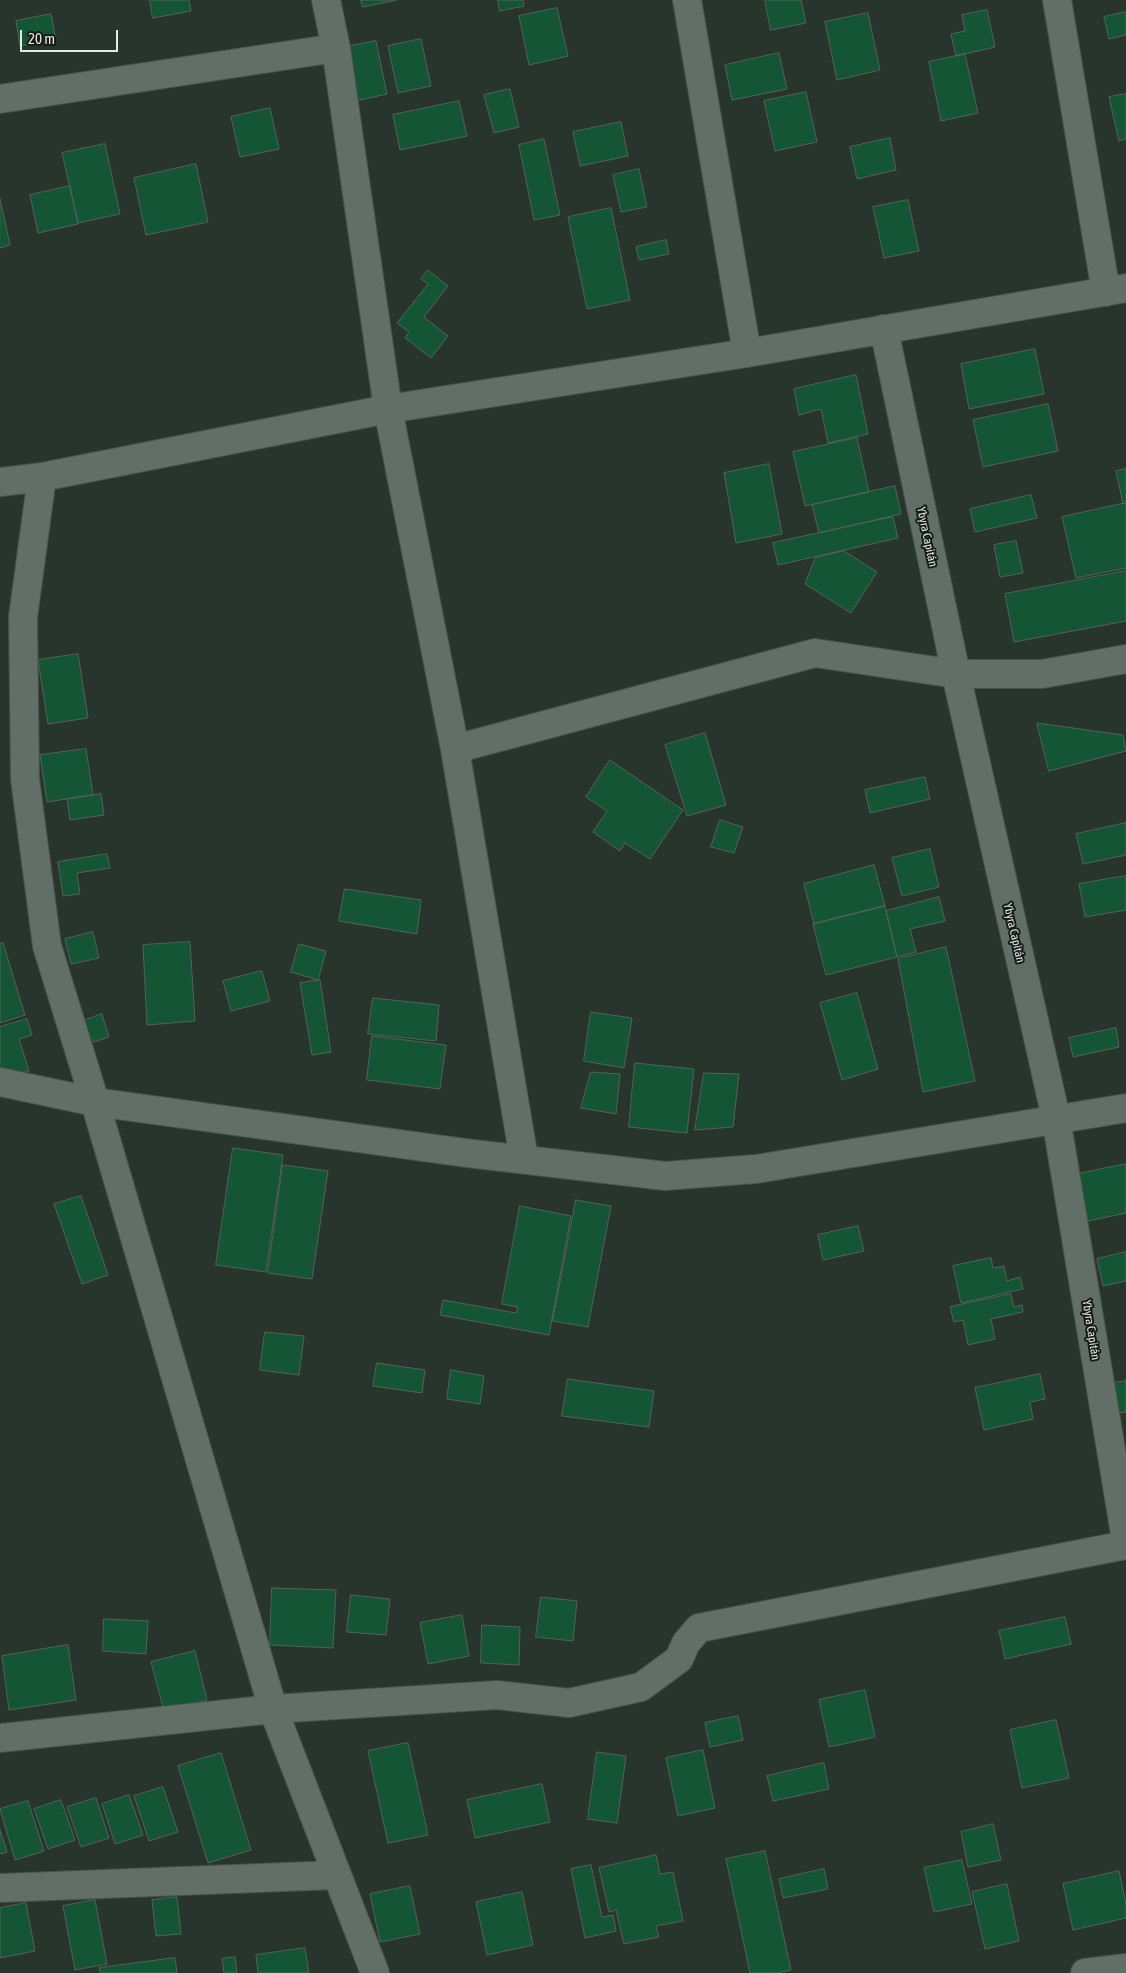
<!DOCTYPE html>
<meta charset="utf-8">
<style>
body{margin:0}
#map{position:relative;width:1126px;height:1973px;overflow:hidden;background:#28352d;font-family:"Asap Condensed",sans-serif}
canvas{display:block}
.scale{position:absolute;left:20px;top:30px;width:98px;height:22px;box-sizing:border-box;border:2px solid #e2eae5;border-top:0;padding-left:6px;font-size:15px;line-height:18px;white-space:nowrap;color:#e2eae5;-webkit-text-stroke:4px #151b17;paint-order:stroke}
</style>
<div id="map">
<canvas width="1126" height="1973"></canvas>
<div class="scale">20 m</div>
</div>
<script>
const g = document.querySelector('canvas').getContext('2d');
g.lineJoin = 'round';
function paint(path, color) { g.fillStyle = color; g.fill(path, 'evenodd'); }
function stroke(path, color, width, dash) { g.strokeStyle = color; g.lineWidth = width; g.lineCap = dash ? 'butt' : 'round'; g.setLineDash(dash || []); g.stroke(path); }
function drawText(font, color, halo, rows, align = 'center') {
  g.font = font + ' "Asap Condensed",sans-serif'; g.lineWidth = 4; g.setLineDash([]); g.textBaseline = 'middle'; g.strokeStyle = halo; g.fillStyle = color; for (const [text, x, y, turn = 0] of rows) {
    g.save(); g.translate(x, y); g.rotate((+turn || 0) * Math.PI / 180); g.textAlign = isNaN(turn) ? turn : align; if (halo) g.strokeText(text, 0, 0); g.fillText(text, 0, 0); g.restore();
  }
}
const building = new Path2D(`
 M150,0H189L191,11L153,18Z
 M361,0H397L363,7Z
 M498,0H523L524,6L500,11Z
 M765,0H801L806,23L771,30Z
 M557,8L568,56L529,65L519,16Z
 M987,10L995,47L956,56L951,34L965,31L962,15Z
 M1126,12V35L1109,39L1104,17Z
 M868,13L880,70L837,80L825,22Z
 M51,14L56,40L20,46L16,21Z
 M421,39L431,86L398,93L388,46Z
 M376,41L387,94L356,101L345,47Z
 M779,53L787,89L732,100L725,65Z
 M965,54L978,113L941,121L929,62Z
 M510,89L519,127L494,133L484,95Z
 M806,92L817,142L775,151L764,101Z
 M1126,94V139L1119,141L1109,97Z
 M459,101L467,136L400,150L393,115Z
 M270,108L279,149L240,157L231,117Z
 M621,122L628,156L580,166L573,132Z
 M890,138L896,170L857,179L850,147Z
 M544,139L560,215L534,220L519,145Z
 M105,144L120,214L78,223L62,153Z
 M196,164L208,222L146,235L134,178Z
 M639,169L647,207L621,212L613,175Z
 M70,186L78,224L38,233L30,195Z
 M0,199L10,245L0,248Z
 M908,200L919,251L884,258L873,207Z
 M611,208L630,300L587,309L568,217Z
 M666,240L669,254L639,260L636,247Z
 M428,270L448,286L424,317L448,336L431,358L405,338L409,332L397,323L428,284L421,279Z
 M1035,349L1044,394L969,409L961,364Z
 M856,375L868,434L828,443L821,409L799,415L794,389Z
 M1048,404L1058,451L983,467L973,420Z
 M857,438L869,492L805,506L793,452Z
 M769,464L782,534L736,543L724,473Z
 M1126,469V503L1123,504L1116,471Z
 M895,486L901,514L819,533L812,505Z
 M1031,495L1037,518L975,532L970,509Z
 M1126,503V568L1076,578L1062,517Z
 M893,517L898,538L778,565L773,543Z
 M1016,541L1023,573L1000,577L994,545Z
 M844,551L877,572L851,613L805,584L815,558Z
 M1126,571V621L1014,642L1005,594Z
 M78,654L88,718L48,724L38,660Z
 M1037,723L1123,735L1126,751L1049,771Z
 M705,733L726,805L687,816L665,745Z
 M86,749L93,795L47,802L40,755Z
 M610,760L683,810L650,859L625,843L620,851L593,832L607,811L586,797Z
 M925,777L930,799L870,813L865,790Z
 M101,794L104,815L70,820L67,799Z
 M720,820L743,827L734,853L711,847Z
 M1126,823V855L1083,864L1076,834Z
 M930,849L939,887L902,896L892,858Z
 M107,854L110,868L77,873L80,894L63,896L58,862Z
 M874,865L885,906L814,924L804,884Z
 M1126,876V910L1085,917L1079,884Z
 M345,889L421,900L417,934L339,921Z
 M939,897L945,921L910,929L916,952L897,957L886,911Z
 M885,906L897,957L826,975L813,924Z
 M93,932L99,958L71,964L65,939Z
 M190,942L195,1021L147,1025L143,945Z
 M3,943L25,1015L0,1023V944Z
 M299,944L326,951L318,980L291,972Z
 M946,947L975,1081L923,1092L898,959Z
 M262,971L270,1001L231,1011L223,981Z
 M320,980L331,1052L312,1055L300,983Z
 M857,993L878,1069L842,1080L820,1003Z
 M373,998L439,1005L436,1041L368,1034Z
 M591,1012L632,1018L624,1068L584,1061Z
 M102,1014L109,1037L87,1044L80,1022Z
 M27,1019L32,1035L19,1039L29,1071L0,1080V1027Z
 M1116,1028L1119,1047L1073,1057L1069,1038Z
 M372,1036L446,1045L440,1089L367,1080Z
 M635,1063L694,1069L687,1133L629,1127Z
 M591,1072L620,1074L616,1114L581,1108Z
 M704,1073L739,1074L733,1127L695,1130Z
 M233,1148L283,1155L266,1272L216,1265Z
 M1126,1164V1213L1088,1221L1078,1174Z
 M283,1165L328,1171L312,1279L268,1273Z
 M81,1196L108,1275L82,1284L54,1204Z
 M576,1200L611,1206L588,1327L553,1321Z
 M520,1206L571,1216L549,1335L440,1315L443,1300L516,1313L518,1307L502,1304Z
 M858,1226L864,1251L823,1260L818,1235Z
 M1126,1252V1281L1103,1286L1097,1259Z
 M991,1258L993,1268L1004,1266L1007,1281L1020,1277L1023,1289L961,1303L953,1266Z
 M1011,1294L1014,1307L1022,1305L1023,1312L991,1319L995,1339L968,1345L963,1320L954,1322L950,1307Z
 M265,1332L304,1336L299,1375L260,1370Z
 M377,1363L425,1370L422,1393L373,1386Z
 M451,1370L484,1376L480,1404L447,1399Z
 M1040,1374L1045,1399L1030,1402L1033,1419L984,1430L975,1388Z
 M568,1379L654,1391L649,1427L562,1416Z
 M1126,1381V1412L1119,1413L1113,1383Z
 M272,1588L336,1590L333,1648L270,1645Z
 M351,1595L390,1599L386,1635L347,1632Z
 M541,1597L577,1601L573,1641L536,1637Z
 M462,1615L469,1656L428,1664L420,1623Z
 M1065,1617L1071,1644L1005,1659L999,1631Z
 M104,1619L148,1621L146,1654L103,1651Z
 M482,1625L520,1627L519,1665L481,1663Z
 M68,1645L76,1700L9,1710L2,1656Z
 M195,1651L207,1700L164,1711L151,1662Z
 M865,1690L875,1737L829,1747L819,1700Z
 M738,1716L743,1740L710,1747L705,1723Z
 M1056,1720L1069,1778L1022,1788L1010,1730Z
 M408,1743L428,1835L388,1843L368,1751Z
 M703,1750L715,1808L678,1816L666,1758Z
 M597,1752L626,1756L617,1823L588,1819Z
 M221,1753L251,1850L208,1863L178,1766Z
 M824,1763L829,1789L773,1801L767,1776Z
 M542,1784L550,1822L475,1838L467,1800Z
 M163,1787L178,1832L149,1841L134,1796Z
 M129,1795L143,1835L115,1844L102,1804Z
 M96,1798L109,1838L81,1847L67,1807Z
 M61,1800L75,1840L48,1849L34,1809Z
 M28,1801L44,1851L15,1860L0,1809Z
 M993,1824L1001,1860L968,1867L961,1832Z
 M0,1830L7,1852L0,1854Z
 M765,1851L791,1970L777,1973H750L726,1859Z
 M656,1855L660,1874L673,1872L683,1921L656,1926L659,1937L624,1944L616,1910L609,1912L599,1868Z
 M962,1860L972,1904L934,1912L924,1868Z
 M591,1865L602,1917L613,1915L616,1931L585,1938L571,1869Z
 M824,1869L828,1889L783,1898L779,1879Z
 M1119,1871L1126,1904V1918L1073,1930L1063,1884Z
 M1007,1884L1019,1941L985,1949L972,1892Z
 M410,1886L420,1934L380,1942L370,1894Z
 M522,1892L533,1945L487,1955L476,1902Z
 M177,1897L181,1934L156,1936L152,1900Z
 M95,1900L107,1964L75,1970L63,1906Z
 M26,1903L35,1951L0,1958V1908Z
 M305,1948L309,1973H258L256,1955Z
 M235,1957L237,1973H224L222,1959Z
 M175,1958L177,1973H100L99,1968Z`);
const minor = new Path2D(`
 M326,0L336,48L388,409L455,749L524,1159
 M687,0L747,353
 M1057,0L1106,292
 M0,99L336,48
 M884,329L956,674L1056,1118L1126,1540
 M42,477L23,617L25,779L47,946L95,1102L273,1709L375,1973
 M0,482L42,477L388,409L747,353L1126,288
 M455,749L815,653L956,674H1042L1126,659
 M0,1082L95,1102L466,1153L665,1176L756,1169L1126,1108
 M0,1738L273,1709L497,1695L569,1703L641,1687L679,1659L686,1643L699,1628L1126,1545
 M0,1888L336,1875
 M1085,1973L1126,1968`);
const streetNames = [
 ["Ybyra Capitán",927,537,78],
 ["Ybyra Capitán",1014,933,77],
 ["Ybyra Capitán",1091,1330,81]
];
paint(building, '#145536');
stroke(building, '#546259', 1);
stroke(minor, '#47524b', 30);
stroke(minor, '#616f66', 28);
drawText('12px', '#e2eae5', '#151b17', streetNames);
</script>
